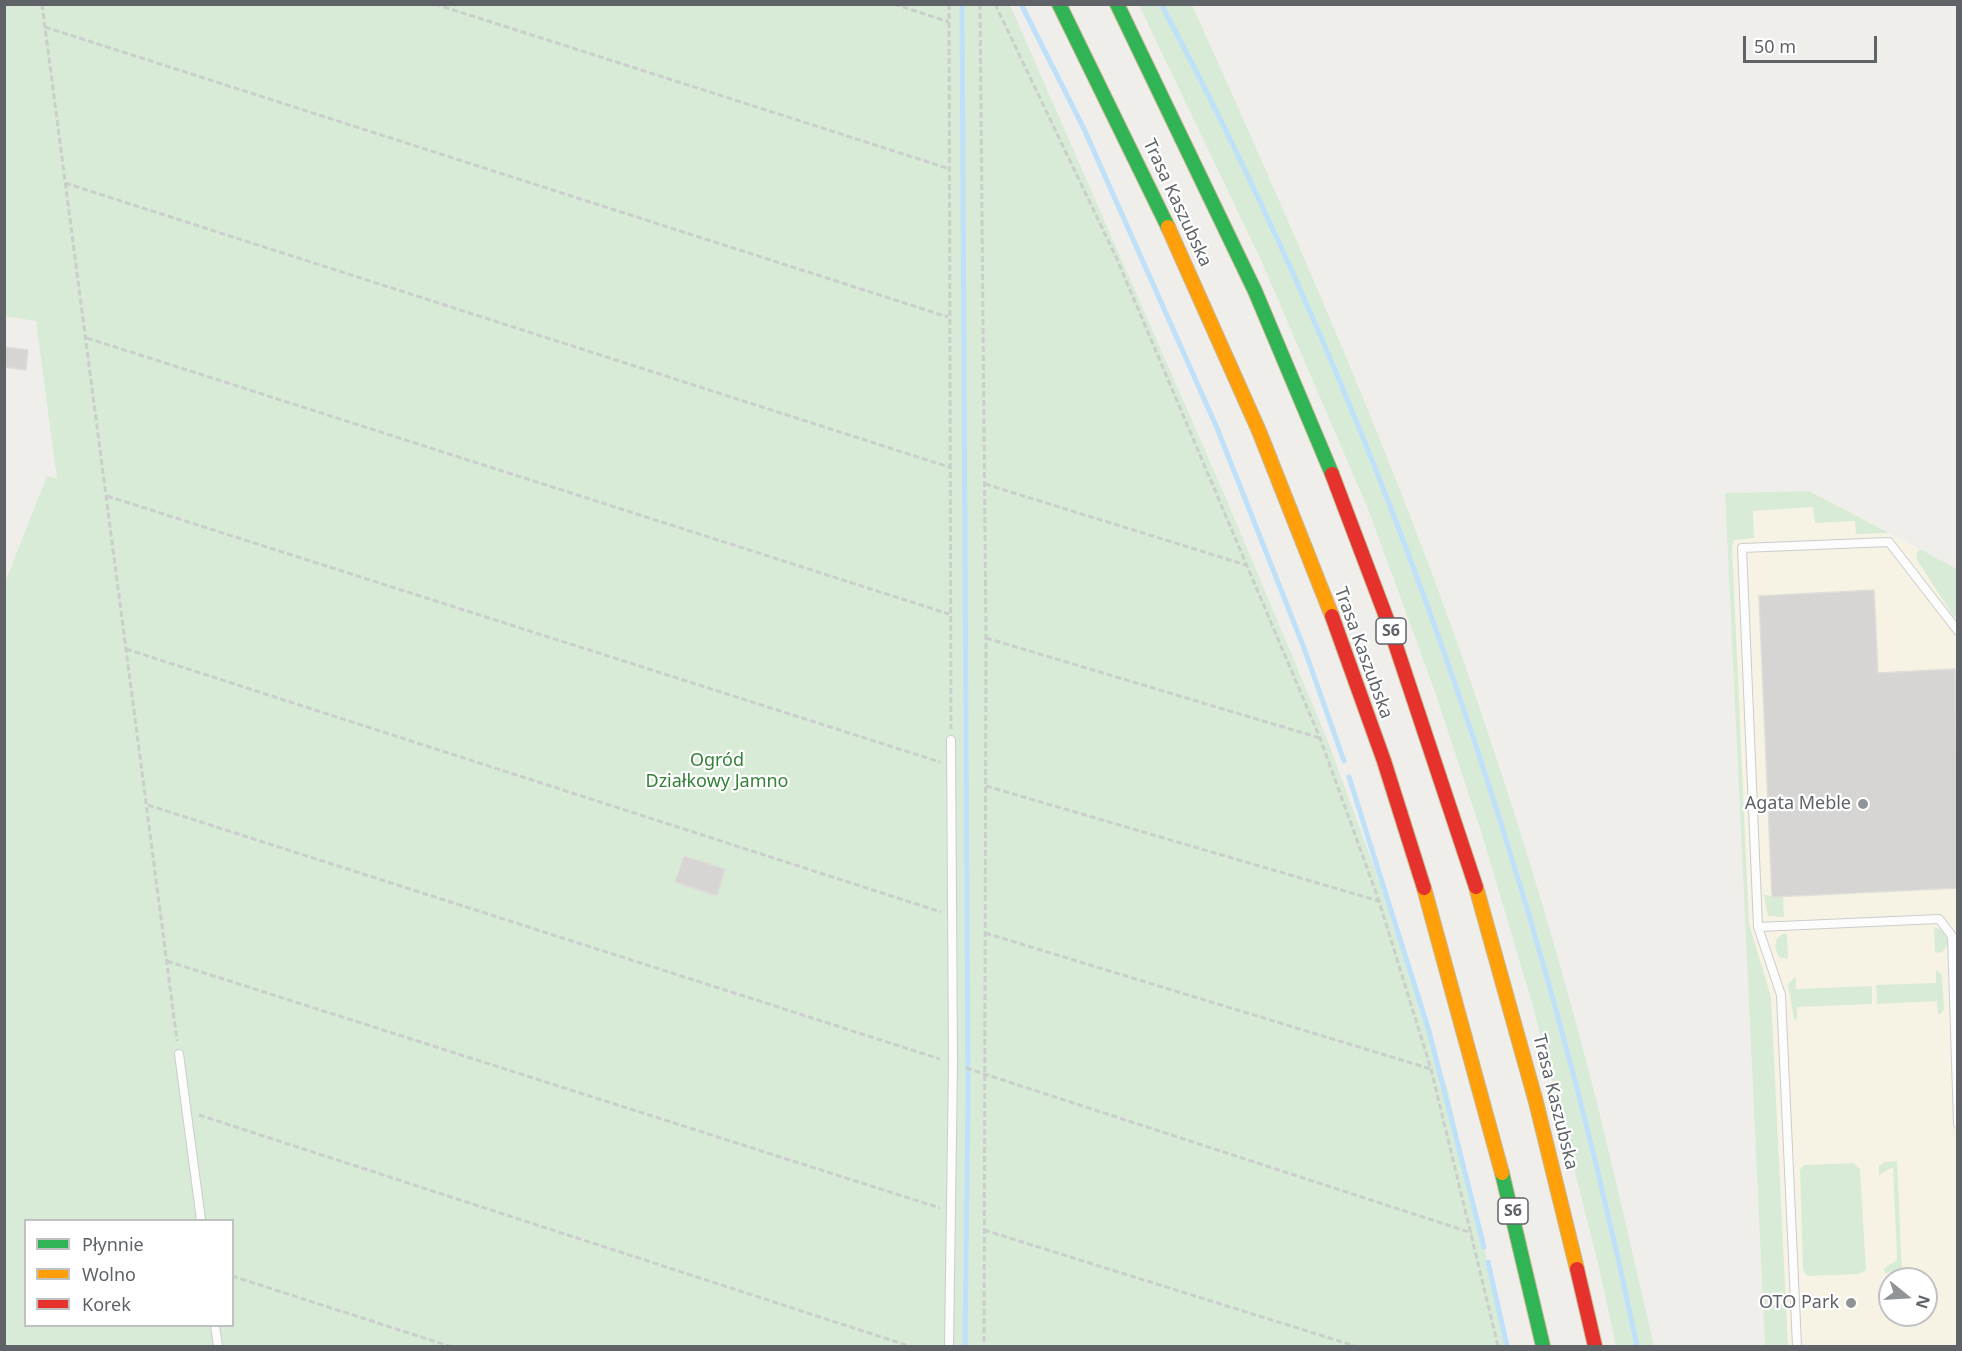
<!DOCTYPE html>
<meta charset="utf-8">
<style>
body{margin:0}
#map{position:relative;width:1962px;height:1351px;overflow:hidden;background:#efeeea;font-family:"Noto Sans",sans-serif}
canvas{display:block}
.frame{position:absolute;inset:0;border:6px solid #5f6368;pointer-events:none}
.legend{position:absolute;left:24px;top:1219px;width:210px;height:108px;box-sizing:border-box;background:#fff;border:2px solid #bfc1c3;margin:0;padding:8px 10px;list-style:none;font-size:18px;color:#5f6368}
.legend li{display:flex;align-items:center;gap:12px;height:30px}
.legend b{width:30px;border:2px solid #bfc1c3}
.north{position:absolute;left:1878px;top:1267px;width:60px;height:60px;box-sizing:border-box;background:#fff;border:2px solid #bfc1c3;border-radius:50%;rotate:108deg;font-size:16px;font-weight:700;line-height:24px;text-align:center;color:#5f6368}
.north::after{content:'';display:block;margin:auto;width:21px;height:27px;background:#919496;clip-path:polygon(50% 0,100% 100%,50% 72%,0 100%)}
.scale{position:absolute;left:1743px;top:36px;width:134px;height:27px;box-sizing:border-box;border:3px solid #5f6368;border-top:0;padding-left:8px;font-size:18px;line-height:21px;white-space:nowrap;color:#5f6368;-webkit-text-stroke:4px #fff;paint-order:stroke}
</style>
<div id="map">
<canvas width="1962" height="1351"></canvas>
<div class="frame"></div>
<ul class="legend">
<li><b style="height:8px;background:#30b455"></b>Płynnie</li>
<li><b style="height:8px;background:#ff9f0a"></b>Wolno</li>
<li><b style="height:8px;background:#e5322d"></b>Korek</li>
</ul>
<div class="north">N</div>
<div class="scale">50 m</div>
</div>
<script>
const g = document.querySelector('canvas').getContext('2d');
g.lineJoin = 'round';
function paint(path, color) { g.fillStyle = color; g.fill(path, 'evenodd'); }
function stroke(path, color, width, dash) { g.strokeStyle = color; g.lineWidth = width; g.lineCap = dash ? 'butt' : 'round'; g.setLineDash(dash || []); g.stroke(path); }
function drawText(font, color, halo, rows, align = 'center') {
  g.font = font + ' "Noto Sans",sans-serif'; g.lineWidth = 4.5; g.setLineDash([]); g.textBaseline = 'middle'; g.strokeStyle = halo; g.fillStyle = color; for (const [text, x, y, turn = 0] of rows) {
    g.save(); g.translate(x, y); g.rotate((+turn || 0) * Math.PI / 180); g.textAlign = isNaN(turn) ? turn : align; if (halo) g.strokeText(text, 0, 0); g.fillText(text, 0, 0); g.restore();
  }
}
const commercial = new Path2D(`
 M1809,491L1957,569V1346H1765L1725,493ZM1890,1279H1926V1315H1890Z`);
const green = new Path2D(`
 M5,5H1010L1228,503L1327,739L1381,886L1448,1091L1507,1346H5L4,585L47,476L57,479L36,321L5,316ZM26,1220H232V1326H26Z
 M1139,5H1192C1278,196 1363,388 1436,584C1498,754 1553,928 1597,1103C1617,1184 1635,1265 1654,1346H1616L1599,1267L1533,1006L1481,831L1434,689L1368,509L1261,260Z
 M1809,491L1889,533L1856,534L1855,521L1815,523L1813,507L1753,511L1754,538L1734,540L1732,546L1749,924L1771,997L1788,1346H1765L1725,493Z
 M1920,549L1957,569V617H1954L1917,560L1916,554Z
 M1764,895L1783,897L1784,917L1768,916Z
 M1934,927L1942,930C1948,937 1950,946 1942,952L1935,953Z
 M1783,934H1787L1788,959L1779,957L1775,947L1777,938Z
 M1936,970L1942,975L1944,1009L1942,1013L1938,1014L1937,1001L1877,1004L1876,985L1936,983Z
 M1796,977V989L1872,986V1004L1797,1007V1020L1794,1019L1788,984Z
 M1897,1161L1902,1272L1886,1273L1883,1269L1897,1260L1893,1167L1879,1175V1166L1885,1162Z
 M1854,1163L1860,1169L1866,1270L1858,1274L1807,1276L1803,1270L1800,1170L1804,1165Z`);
const stream = new Path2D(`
 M962,4L968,1096L965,1346
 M1021,4L1084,129L1217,428L1304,648L1344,761
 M1161,4C1382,418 1542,888 1637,1346
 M1349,777L1429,1031L1484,1247
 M1488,1262L1507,1346`);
const building = new Path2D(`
 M4,347L28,350L26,370L4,367Z
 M1874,590L1878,673L1955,669L1958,888L1772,897L1759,596Z
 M684,856L725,869L717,896L675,882Z`);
const path = new Path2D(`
 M42,4L177,1041
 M435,4L947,168
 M894,4L949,22
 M949,4L951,729
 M980,4L986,638L984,1346
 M995,4L1116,257L1320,738L1379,901L1431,1069L1498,1346
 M45,27L948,317
 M65,183L952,468
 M87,338L949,614
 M985,484L1246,565
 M107,496L940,762
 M986,638L1320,738
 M126,649L941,912
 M986,786L1379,901
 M148,805L940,1059
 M985,933L1431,1069
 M167,961L940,1208
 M966,1068L1472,1233
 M199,1115L909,1346
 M984,1230L1355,1346
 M232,1276L449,1346`);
const lane = new Path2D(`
 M1758,927L1742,548L1889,542L1958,631
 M179,1054L201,1220
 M215,1326L218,1346
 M949,1346L953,1063L951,740
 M1797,1346L1781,995L1758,927L1939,919L1952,936L1958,1124`);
const fast = new Path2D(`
 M1059,4L1168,227
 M1117,4L1255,291L1332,474
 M1502,1173L1543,1346`);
const slow = new Path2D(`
 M1168,227L1259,431L1332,616
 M1476,887L1536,1102L1577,1269
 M1424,888L1502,1173`);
const jam = new Path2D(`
 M1332,474L1388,622L1476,887
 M1332,616L1384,761L1424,888
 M1577,1269L1595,1346`);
const markers = [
 [1863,804,6,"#919496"],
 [1851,1303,6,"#919496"]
];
const shields = [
 [1391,631,30],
 [1513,1211,30]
];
const shieldNames = [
 ["S6",1391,631],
 ["S6",1513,1211]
];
const streetNames = [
 ["Trasa Kaszubska",1177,203,65],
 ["Trasa Kaszubska",1363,653,70],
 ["Trasa Kaszubska",1555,1102,76]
];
const parkNames = [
 ["Ogród",717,761],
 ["Działkowy Jamno",717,782]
];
const poiNames = [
 ["Agata Meble",1851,804],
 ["OTO Park",1839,1303]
];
paint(commercial, '#f7f3e4');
paint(green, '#d8ebd6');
stroke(stream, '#bfe0f9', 5);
paint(building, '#d6d5d3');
stroke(building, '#deddd9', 1.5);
stroke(lane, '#cbcccc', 10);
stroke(fast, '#c8b996', 16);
stroke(slow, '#c8b996', 16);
stroke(jam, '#c8b996', 16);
stroke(path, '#cacfcc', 3, [6, 3]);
stroke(lane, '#fdfcfc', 8);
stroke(fast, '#30b455', 14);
stroke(slow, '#ff9f0a', 14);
stroke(jam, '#e5322d', 14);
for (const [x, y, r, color] of markers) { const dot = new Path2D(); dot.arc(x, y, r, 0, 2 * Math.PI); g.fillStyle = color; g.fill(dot); stroke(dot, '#fff', 2); }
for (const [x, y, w] of shields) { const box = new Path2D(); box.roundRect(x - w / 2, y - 13, w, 26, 4.5); g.fillStyle = '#fff'; g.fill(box); stroke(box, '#5f6368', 1.5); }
drawText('bold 16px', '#5f6368', null, shieldNames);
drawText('18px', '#5f6368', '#fff', streetNames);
drawText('18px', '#348238', '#fff', parkNames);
drawText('18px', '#5f6368', '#fff', poiNames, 'right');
</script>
